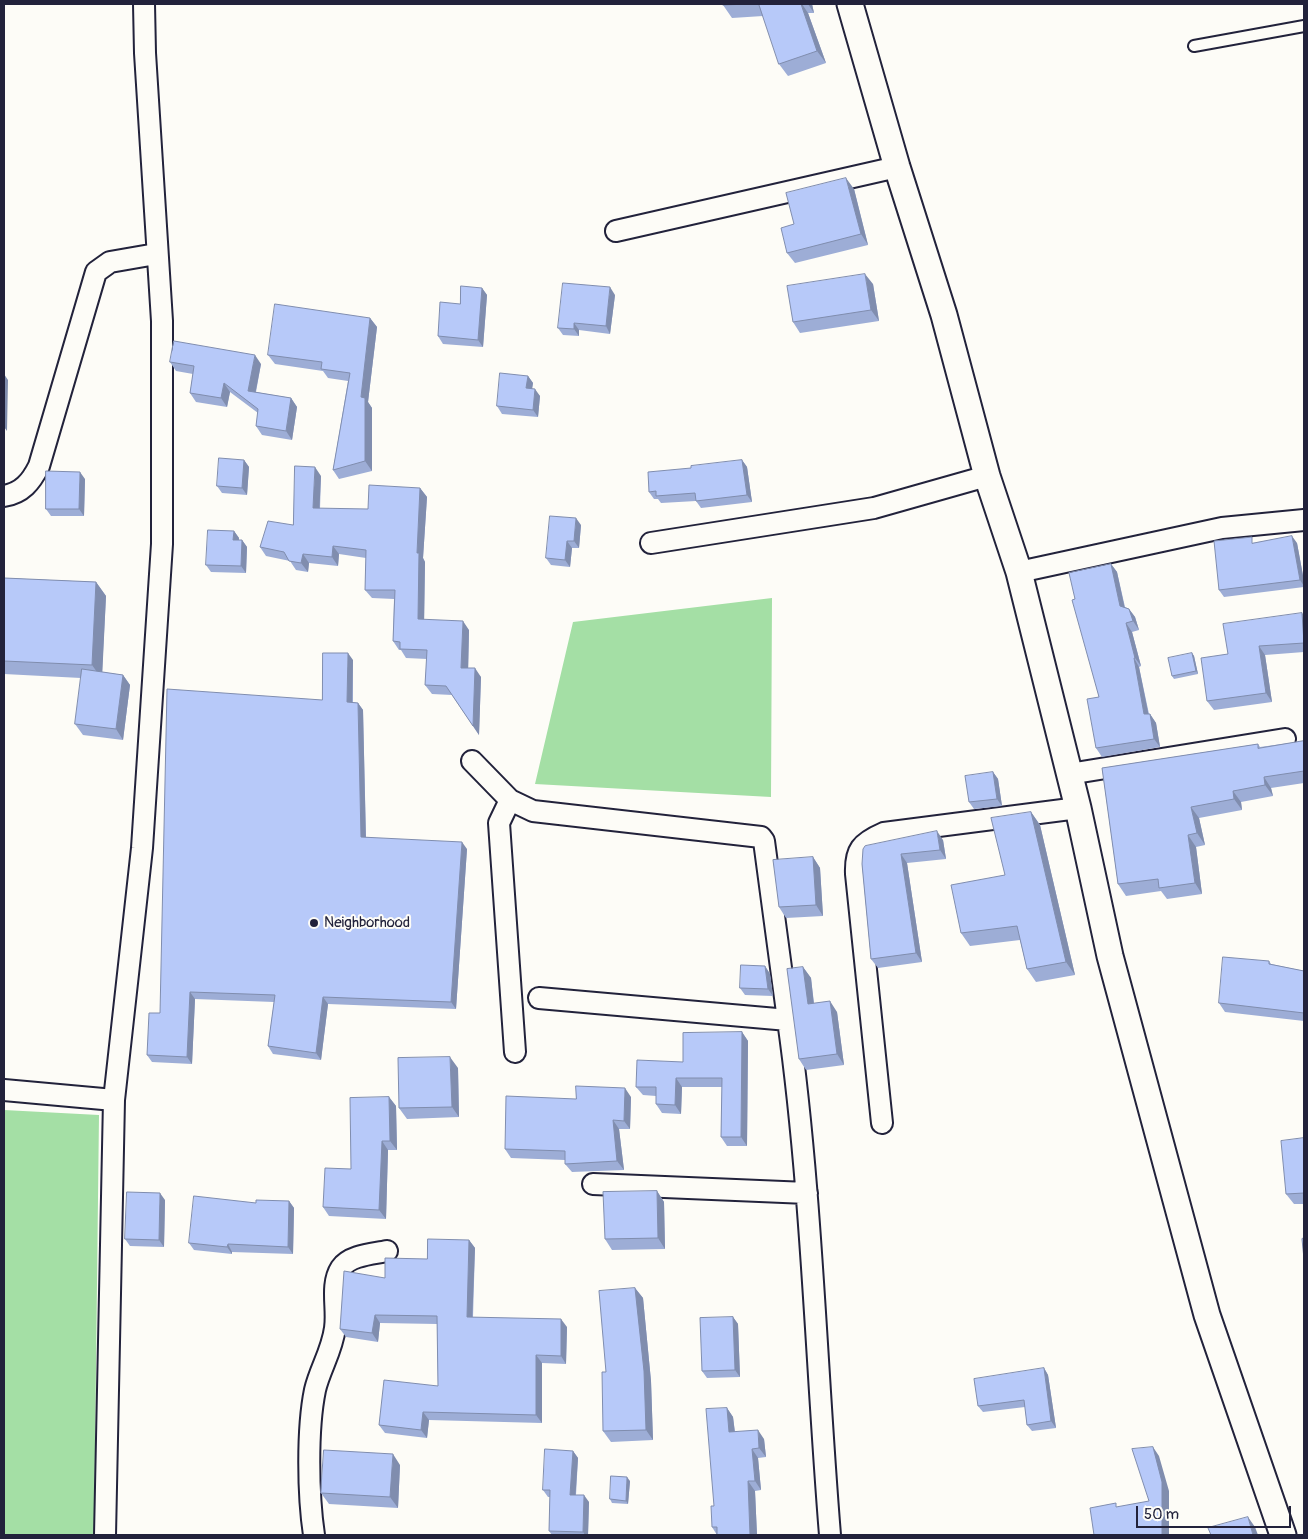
<!DOCTYPE html>
<style>
body{margin:0}
#map{position:relative;width:1308px;height:1539px;overflow:hidden;background:#fdfcf7;font-family:Pangolin,sans-serif}
canvas{display:block}
.frame{position:absolute;inset:0;border:5px solid #22223b;pointer-events:none}
.scale{position:absolute;left:1136px;top:1506px;width:155px;height:22px;box-sizing:border-box;border:2px solid #22223b;border-top:0;padding-left:6px;font-size:15px;line-height:18px;white-space:nowrap;color:#22223b;-webkit-text-stroke:4px #fdfcf7;paint-order:stroke}
</style>
<div id="map">
<canvas width="1308" height="1539"></canvas>
<div class="frame"></div>
<div class="scale">50 m</div>
</div>
<script>
const g = document.querySelector('canvas').getContext('2d');
g.lineJoin = 'round';
function paint(path, color) { g.fillStyle = color; g.fill(path, 'evenodd'); }
function stroke(path, color, width, dash) { g.strokeStyle = color; g.lineWidth = width; g.lineCap = dash ? 'butt' : 'round'; g.setLineDash(dash || []); g.stroke(path); }
function drawText(font, color, halo, rows, align = 'center') {
  g.font = font + ' Pangolin,sans-serif'; g.lineWidth = 4; g.setLineDash([]); g.textBaseline = 'middle'; g.strokeStyle = halo; g.fillStyle = color; for (const [text, x, y, turn = 0] of rows) {
    g.save(); g.translate(x, y); g.rotate((+turn || 0) * Math.PI / 180); g.textAlign = isNaN(turn) ? turn : align; if (halo) g.strokeText(text, 0, 0); g.fillText(text, 0, 0); g.restore();
  }
}
const green = new Path2D(`
 M772,598L771,797L535,784L573,622Z
 M4,1110L99,1115L94,1535H4Z`);
const service = new Path2D(`
 M1194,46L1304,26`);
const minor = new Path2D(`
 M616,231L897,167
 M4,496C22,493 31,482 39,466L96,272L110,262L156,254
 M651,543L874,508L987,476
 M1019,572L1222,528L1304,520
 M472,761L510,800L533,811L761,837L764,841L788,1020
 M1069,774L1285,739
 M510,800L499,823L515,1052
 M539,998L788,1020C812,1191 816,1364 830,1535
 M4,1090L114,1100
 M882,1123L856,874C855,850 861,843 884,833L1078,808
 M593,1184L807,1193
 M105,1535L114,1100L142,848L162,544V321L145,53L144,4
 M314,1535C308,1495 307,1429 315,1390C320,1369 332,1351 335,1328C338,1309 330,1285 341,1268C350,1255 373,1254 387,1251`);
const tertiary = new Path2D(`
 M850,4L897,167L944,315L987,476L1019,572L1078,808L1110,956L1207,1315L1283,1535`);
const wall = new Path2D(`
 M723,4H812L814,13H808L826,63L788,76L779,64L763,16L732,18L723,5Z
 M854,189L868,245L795,263L787,253L794,224Z
 M873,284L879,321L800,333L793,322Z
 M482,288L487,295L483,347L443,344L438,336L460,304Z
 M615,295L610,334L579,330V336L563,335L558,328Z
 M370,318L377,327L368,402L372,408V471L339,479L333,470L348,381L328,378L323,371L275,364L268,355Z
 M170,362L261,364L256,392L291,398L297,407L292,440L262,435L256,426L258,413L230,392L227,407L196,402L190,393L193,374L176,371Z
 M528,376L533,383L532,389L540,396L538,417L502,414L497,406Z
 M244,460L249,467L247,495L222,493L217,486Z
 M742,460L747,467L752,502L701,508L696,501L661,503L658,499H654L649,492L691,468Z
 M321,476L320,509H368L420,488L427,497L423,558L425,562L424,620L469,630L468,668L481,677L479,735L452,695L432,694L425,685L427,659L406,658L401,650H399L393,641L394,599L372,598L365,590L366,558L339,554L338,566L309,563L308,572L296,570L290,561L266,556L260,547L293,525Z
 M85,479L84,516H51L46,509Z
 M581,525L579,548H572L570,567L551,565L546,558Z
 M234,531L239,538V540H242L247,547L246,573L211,572L206,565Z
 M1255,543H1297L1304,581V587L1224,597L1219,590Z
 M1111,564L1117,572L1125,607L1129,609L1135,617L1139,630L1132,632L1141,666L1139,667L1149,714H1150L1156,723L1160,747L1102,757L1096,748L1099,697L1075,599Z
 M4,578L96,582L106,596L102,672L123,675L130,685L123,740L83,735L75,724L81,678L4,674Z
 M1304,616V652L1265,655L1272,702L1214,710L1207,701L1228,654Z
 M1192,653L1194,656L1198,674L1174,679L1172,676Z
 M353,660V702L358,703L363,710L366,837L467,849L456,1009L328,1004L321,1060L273,1054L268,1046L274,1002L195,999L192,1064L152,1062L147,1055L160,1013L322,700Z
 M1304,741V783L1271,788L1273,796L1241,802L1242,810L1199,818L1205,845L1196,847L1202,894L1167,899L1161,891L1126,896L1118,884L1102,768L1258,744L1260,747Z
 M993,772L998,779L1002,806L974,809L969,802Z
 M1031,812L1040,825L1075,975L1036,982L1027,969L1020,940L970,946L961,933L1005,875Z
 M943,840L946,859L907,863L922,962L878,968L871,959L862,864Z
 M813,857L820,868L823,916L786,918L779,907Z
 M1269,961L1271,964L1304,971V1021L1225,1012L1219,1003Z
 M765,966L770,974L773,996L745,995L740,988Z
 M803,967L811,978L814,1003L837,1012L844,1065L806,1070L799,1059Z
 M742,1032L748,1041L747,1146H727L721,1137L722,1087H682L681,1114L662,1113L656,1104V1096L643,1095L636,1087Z
 M458,1068L459,1117L407,1119L399,1108Z
 M389,1097L396,1106L397,1150H388L386,1219L329,1216L323,1207L351,1169Z
 M631,1097L630,1129H619L624,1170L572,1172L565,1164V1160L511,1158L505,1149L576,1099Z
 M1304,1138V1204H1294L1286,1194Z
 M657,1191L664,1202L665,1249L612,1250L605,1239Z
 M165,1200L164,1247L130,1246L125,1239Z
 M289,1201L294,1208L293,1254L232,1252V1254L194,1250L189,1243L256,1203Z
 M469,1240L475,1248L473,1317L567,1327L566,1364L542,1363V1423L429,1420L427,1438L385,1433L379,1425L438,1386L437,1324L380,1323L378,1342L346,1337L340,1329L385,1278Z
 M635,1288L643,1298L651,1381L653,1440L611,1442L603,1431L606,1372Z
 M733,1317L738,1324L740,1377L707,1378L702,1371Z
 M1044,1368L1048,1375L1056,1428L1032,1431L1027,1425L1025,1407L983,1412L978,1406Z
 M727,1408L733,1417L735,1432L764,1439L766,1457L758,1458L761,1490L755,1491L757,1535H717L712,1527Z
 M573,1451L578,1458L576,1495L589,1502L588,1535H552L549,1531L550,1497H548L543,1490Z
 M400,1465L398,1508L329,1504L321,1493Z
 M630,1481L628,1504L612,1503L610,1499Z`);
const shadedWall = new Path2D(`
 M801,4H802L808,13L826,63L817,51Z
 M808,4H812L814,13Z
 M846,178L854,189L868,245L861,234Z
 M865,274L873,284L879,321L871,310Z
 M610,287L615,295L610,334L606,326Z
 M482,288L487,295L483,347L478,340Z
 M370,318L377,327L368,402L372,408V471L365,461L361,397Z
 M574,323L579,330V336L574,329Z
 M255,355L261,364L254,400L248,391Z
 M4,374L8,380L7,431L4,427Z
 M528,376L533,383L531,395L526,388Z
 M224,383L230,392L227,407L221,398Z
 M535,389L540,396L538,417L533,410Z
 M291,398L297,407L292,440L286,431Z
 M244,460L249,467L247,495L242,488Z
 M742,460L747,467L752,502L747,495Z
 M315,467L321,476L319,517L313,508Z
 M80,472L85,479L84,516L79,509Z
 M420,488L427,497L423,558L425,562L424,628L418,619L417,553Z
 M576,518L581,525L579,548L574,541Z
 M234,531L239,538L238,547L233,540Z
 M1292,536L1297,543L1304,581V586L1300,580Z
 M242,540L247,547L246,573L241,566Z
 M567,541L572,548L570,567L565,560Z
 M333,546L339,554L338,566L332,557Z
 M303,554L309,563L308,572L301,563Z
 M1111,564L1117,572L1126,614L1120,606Z
 M96,582L106,596L102,679L92,665Z
 M1129,609L1135,617L1139,630L1133,621Z
 M1302,613L1304,616V635Z
 M463,621L469,630L468,677L461,668Z
 M1126,623L1132,632L1141,666L1135,658Z
 M1259,646L1265,655L1272,702L1266,693Z
 M348,653L353,660L352,709L347,702Z
 M1192,653L1194,656L1198,674L1196,671Z
 M1134,658L1139,667L1150,722L1144,714Z
 M475,668L481,677L479,735L473,726Z
 M123,675L130,685L123,740L116,729Z
 M358,703L363,710L366,844L361,837Z
 M1150,714L1156,723L1160,747L1154,739Z
 M993,772L998,779L1002,806L997,799Z
 M1264,777L1271,788L1273,796L1265,785Z
 M1233,791L1241,802L1242,810L1234,799Z
 M1191,807L1199,818L1205,845L1197,833Z
 M1031,812L1040,825L1075,975L1066,962Z
 M937,831L943,840L946,859L940,850Z
 M1188,835L1196,847L1202,894L1195,883Z
 M462,842L467,849L456,1009L451,1002Z
 M901,854L907,863L922,962L916,953Z
 M813,857L820,868L823,916L816,905Z
 M765,966L770,974L773,996L768,989Z
 M803,967L811,978L815,1015L808,1004Z
 M190,992L195,999L192,1064L187,1057Z
 M323,997L328,1004L321,1060L316,1053Z
 M830,1001L837,1012L844,1065L837,1054Z
 M742,1032L748,1041L747,1146L741,1137Z
 M450,1057L458,1068L459,1117L452,1107Z
 M676,1078L682,1087L681,1114L675,1105Z
 M625,1088L631,1097L630,1129L624,1121Z
 M389,1097L396,1106L397,1150L390,1141Z
 M613,1120L619,1129L624,1170L617,1161Z
 M382,1141L388,1150L386,1219L379,1210Z
 M657,1191L664,1202L665,1249L658,1238Z
 M160,1193L165,1200L164,1247L159,1240Z
 M289,1201L294,1208L293,1254L288,1247Z
 M469,1240L475,1248L472,1325L467,1317Z
 M228,1244L232,1252V1254L227,1247Z
 M635,1288L643,1298L651,1381L653,1440L646,1430Z
 M375,1315L380,1323L378,1342L372,1333Z
 M733,1317L738,1324L740,1377L735,1370Z
 M561,1319L567,1327L566,1364L561,1356Z
 M536,1355L542,1363V1423L536,1415Z
 M1044,1368L1048,1375L1056,1428L1051,1421Z
 M727,1408L733,1417L736,1442L729,1432Z
 M423,1412L429,1420L427,1438L421,1430Z
 M758,1430L764,1439L766,1457L759,1448Z
 M1153,1447L1159,1456L1169,1491V1535H1162Z
 M752,1449L758,1458L761,1490L755,1481Z
 M573,1451L578,1458L575,1502L570,1495Z
 M393,1454L400,1465L398,1508L390,1497Z
 M627,1477L630,1481L628,1504L626,1501Z
 M748,1481L755,1491L757,1535H750Z
 M584,1495L589,1502L588,1535H585L583,1532Z
 M1248,1517L1255,1527L1258,1535H1253Z`);
const building = new Path2D(`
 M723,4H749L723,5Z
 M759,4H801L817,51L779,64Z
 M846,178L861,234L787,253L781,228L794,224L786,193Z
 M865,274L871,310L793,322L787,286Z
 M563,283L610,287L606,326L574,323V329L558,328Z
 M461,286L482,288L478,340L438,336L440,302L460,304Z
 M275,304L370,318L361,397L365,398V461L333,470L350,373L321,369L322,362L268,355Z
 M174,341L255,355L248,391L291,398L286,431L256,426L258,409L224,383L221,398L190,393L194,366L170,362Z
 M500,373L528,376L526,388L535,389L533,410L497,406Z
 M219,458L244,460L242,488L217,486Z
 M742,460L747,495L696,501L695,493L656,496V491L649,492L648,472L691,468V466Z
 M295,466L315,467L313,508L368,509L369,485L420,488L417,553H419L418,619L463,621L461,668H475L473,726L446,686L425,685L427,650L400,649V642L393,641L395,590H365L366,550L333,546L332,557L303,554L301,563L289,561L284,552L260,547L268,521L293,525Z
 M46,471L80,472L79,509H46Z
 M550,516L576,518L574,541H567L565,560L546,558Z
 M208,530L234,531L233,540H242L241,566L206,565Z
 M1292,536L1300,580L1219,590L1214,541L1252,537V543Z
 M1111,564L1120,606L1129,609L1133,621L1126,623L1135,658H1134L1144,714H1150L1154,739L1096,748L1087,699L1099,697L1072,600L1075,599L1069,573Z
 M4,578L96,582L92,665L4,661Z
 M1302,613L1304,643L1259,646L1266,693L1207,701L1201,658L1228,654L1223,624Z
 M323,653H348L347,702L358,703L361,837L462,842L451,1002L323,997L316,1053L268,1046L275,995L190,992L187,1057L147,1055L149,1013H160L167,689L322,700Z
 M1192,653L1196,671L1172,676L1168,658Z
 M82,669L123,675L116,729L75,724Z
 M1304,741V771L1264,777L1265,785L1233,791L1234,799L1191,807L1197,833L1188,835L1195,883L1159,888L1158,879L1118,884L1102,768L1258,744V748Z
 M993,772L997,799L969,802L965,776Z
 M1031,812L1066,962L1027,969L1017,926L961,933L951,885L1005,875L991,818Z
 M937,831L940,850L901,854L916,953L871,959L862,864L863,849L865,846Z
 M813,857L816,905L779,907L773,860Z
 M1223,957L1269,961V964L1304,971V1013L1219,1003Z
 M741,965L765,966L768,989L740,988Z
 M803,967L808,1004L830,1001L837,1054L799,1059L787,969Z
 M742,1032L741,1137H721L722,1078H676L675,1105L656,1104V1087H636L637,1060L683,1062V1033Z
 M450,1057L452,1107L399,1108L398,1058Z
 M576,1086L625,1088L624,1121L613,1120L617,1161L565,1164V1151L505,1149L506,1096L576,1099Z
 M389,1097L390,1141H382L379,1210L323,1207L325,1168L351,1169L350,1098Z
 M1304,1138V1193L1286,1194L1281,1141Z
 M657,1191L658,1238L605,1239L603,1192Z
 M127,1192L160,1193L159,1240L125,1239Z
 M194,1196L256,1203V1200L289,1201L288,1247L228,1244L227,1247L189,1243Z
 M1304,1238V1259L1302,1239Z
 M428,1239L469,1240L467,1317L561,1319V1356L536,1355V1415L423,1412L421,1430L379,1425L384,1380L438,1386L437,1316L375,1315L372,1333L340,1329L344,1271L385,1278V1258L427,1259Z
 M635,1288L644,1371L646,1430L603,1431L602,1372H606L599,1291Z
 M733,1317L735,1370L702,1371L700,1318Z
 M1044,1368L1051,1421L1027,1425L1024,1400L978,1406L974,1379Z
 M727,1408L729,1432L758,1430L759,1448L752,1449L755,1481H748L750,1535H717V1527H712L711,1506H714L706,1409Z
 M1153,1447L1162,1482V1535H1094L1090,1508L1116,1503V1507L1149,1501L1132,1449Z
 M545,1449L573,1451L570,1495H584L583,1532L549,1531L550,1490H543Z
 M324,1450L393,1454L390,1497L321,1493Z
 M611,1476L627,1477L626,1501L610,1499Z
 M1248,1517L1253,1535H1211L1208,1528Z`);
const markers = [
 [314,923,5,"#22223b"]
];
const poiNames = [
 ["Neighborhood",324,923]
];
paint(green, '#a4dfa5');
stroke(service, '#22223b', 14);
stroke(minor, '#22223b', 24);
stroke(tertiary, '#22223b', 29);
stroke(service, '#fdfcf7', 10);
stroke(minor, '#fdfcf7', 20);
stroke(tertiary, '#fdfcf7', 25);
paint(wall, '#9dadd6');
paint(shadedWall, '#808dae');
paint(building, '#b7c9f9');
stroke(building, '#808dae', 1);
for (const [x, y, r, color] of markers) { const dot = new Path2D(); dot.arc(x, y, r, 0, 2 * Math.PI); g.fillStyle = color; g.fill(dot); stroke(dot, '#fdfcf7', 2); }
drawText('15px', '#22223b', '#fdfcf7', poiNames, 'left');
</script>
